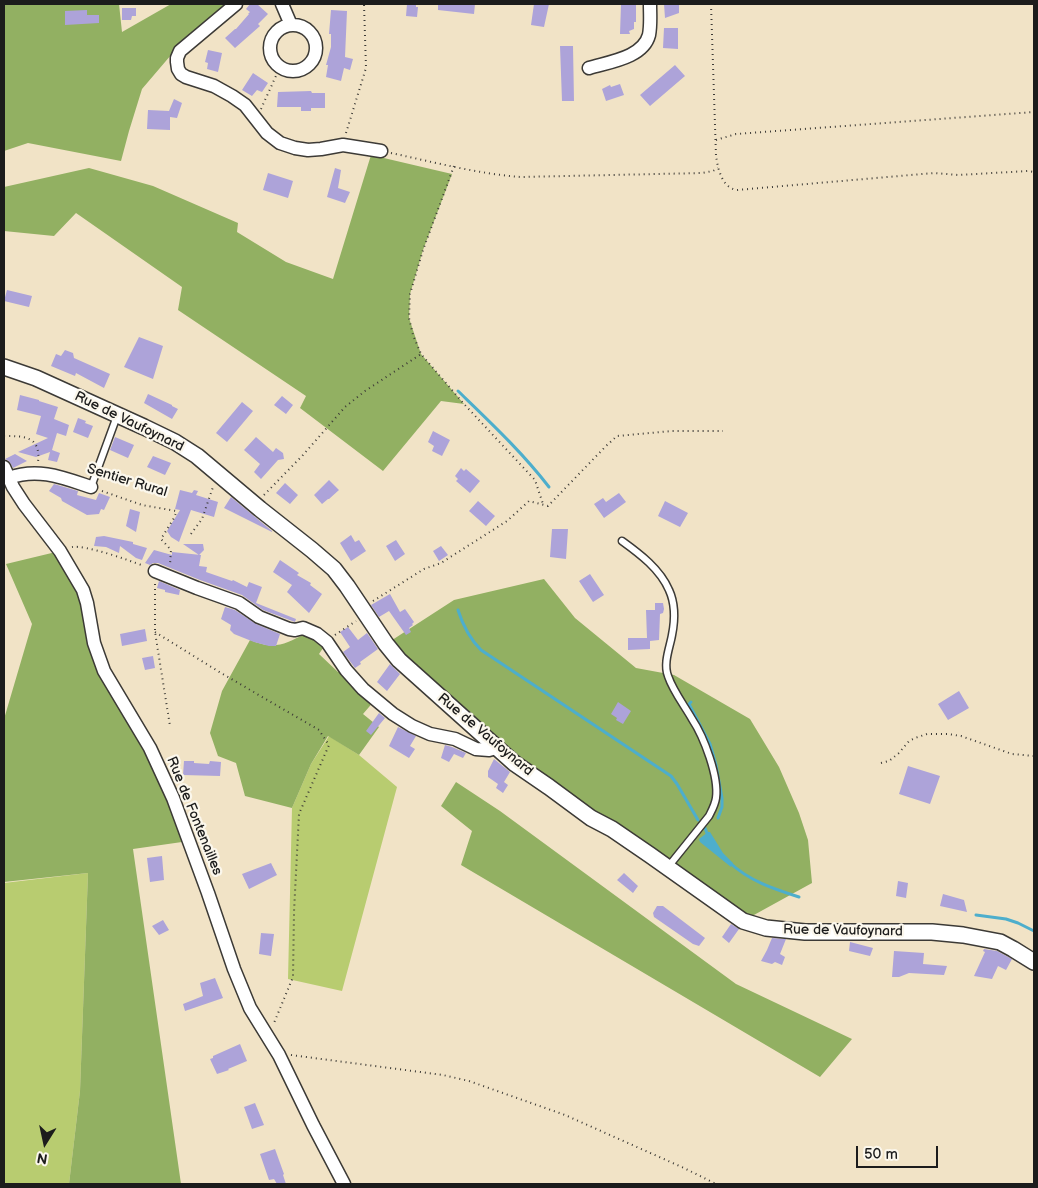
<!DOCTYPE html>
<style>
body{margin:0}
#map{position:relative;width:1038px;height:1188px;overflow:hidden;background:#f1e3c6;font-family:"Balsamiq Sans",sans-serif}
canvas{display:block}
.frame{position:absolute;inset:0;border:5px solid #1c1c1c;pointer-events:none}
.north{position:absolute;left:20px;top:1118px;width:50px;height:50px;-webkit-text-stroke:4px #fbf7ec;paint-order:stroke;rotate:190deg;font-size:14px;font-weight:700;line-height:20px;text-align:center;color:#1c1c1c}
.north::after{content:'';display:block;margin:auto;width:18px;height:22px;background:#1c1c1c;clip-path:polygon(50% 0,100% 100%,50% 72%,0 100%)}
.scale{position:absolute;left:856px;top:1146px;width:82px;height:22px;box-sizing:border-box;border:2px solid #1c1c1c;border-top:0;padding-left:6px;font-size:15px;line-height:18px;white-space:nowrap;color:#1c1c1c;-webkit-text-stroke:4px #fbf7ec;paint-order:stroke}
</style>
<div id="map">
<canvas width="1038" height="1188"></canvas>
<div class="frame"></div>
<div class="north">N</div>
<div class="scale">50 m</div>
</div>
<script>
const g = document.querySelector('canvas').getContext('2d');
g.lineJoin = 'round';
function paint(path, color) { g.fillStyle = color; g.fill(path, 'evenodd'); }
function stroke(path, color, width, dash) { g.strokeStyle = color; g.lineWidth = width; g.lineCap = dash ? 'butt' : 'round'; g.setLineDash(dash || []); g.stroke(path); }
function drawText(font, color, halo, rows, align = 'center') {
  g.font = font + ' "Balsamiq Sans",sans-serif'; g.lineWidth = 4.5; g.setLineDash([]); g.textBaseline = 'middle'; g.strokeStyle = halo; g.fillStyle = color; for (const [text, x, y, turn = 0] of rows) {
    g.save(); g.translate(x, y); g.rotate((+turn || 0) * Math.PI / 180); g.textAlign = isNaN(turn) ? turn : align; if (halo) g.strokeText(text, 0, 0); g.fillText(text, 0, 0); g.restore();
  }
}
const green = new Path2D(`
 M329,736L359,755L397,787L342,991L288,979L292,808L311,764Z
 M88,873L80,1091L69,1184H4V883Z`);
const forest = new Path2D(`
 M4,4H119L122,32L171,4H230L171,55L142,89L129,131L121,161L28,143L4,151Z
 M371,155L452,174L423,250L410,294L409,318L421,354L464,404L441,401L383,471L300,408L306,396L178,310L182,287L76,213L54,236L4,231V187L89,168L153,186L238,223L237,232L286,262L333,279Z
 M60,551L87,603L94,643L189,841L133,849L181,1184H69L80,1091L88,873L4,882V719L32,624L6,564Z
 M544,579L575,618L636,668L674,675L750,719L779,767L799,813L808,840L812,883L743,921L549,787L386,644L454,600Z
 M307,633L325,645L319,654L338,672L346,670L375,700L363,714L379,727L359,755L328,736L311,764L292,808L245,796L236,763L218,756L210,733L222,691L250,640C275,650 283,645 307,633Z
 M456,782L500,811L736,984L852,1039L820,1077L461,865L472,831L441,806Z`);
const water = new Path2D(`
 M708,832H710L723,853L733,863L731,867L700,842L699,839Z`);
const stream = new Path2D(`
 M458,391C490,422 522,452 549,487
 M458,610C463,626 469,638 481,650L671,776L677,784L698,820
 M691,702L689,704L710,744L716,765L722,798V807L718,818
 M705,828L708,836
 M729,862C749,881 774,889 799,897
 M976,915L1006,919L1018,923L1034,931`);
const building = new Path2D(`
 M250,4H257L268,14L258,24L260,26L235,48L225,38L235,29H236L249,14H248L250,12L246,9Z
 M407,4H416V7H418L417,17L406,16Z
 M438,4H475L474,14L438,10Z
 M534,4H549L544,27L531,25Z
 M621,4H636V22H634V29L629,31L630,34H620Z
 M664,4H679V13L665,18Z
 M122,8H136V16H132L131,20H122Z
 M87,10V15H99V23L65,25V11Z
 M331,10L347,11L345,57L353,59L350,70L344,68L341,81L326,77L328,65H326L331,47V34H329Z
 M664,28H678V49L663,48Z
 M560,46H573L574,101H562Z
 M208,50L222,53L218,72L207,69L208,63L205,62Z
 M675,65L685,76L650,106L640,95Z
 M253,73L268,83L262,92L257,90L252,96L242,90Z
 M620,84L624,95L606,101L602,89L610,85L611,87Z
 M311,91L312,93H325V108H311V111H301V107H277L278,92Z
 M174,99L182,103L177,118L170,117V130L147,129L148,110L169,111Z
 M335,168L341,170L338,188L350,192L345,203L327,197Z
 M268,173L293,181L288,198L263,190Z
 M7,290L32,296L29,307L4,301Z
 M139,337L163,346L153,379L124,367Z
 M65,350L73,353L74,358L110,374L104,388L76,373L75,376L51,366L56,354L61,356Z
 M148,394L172,405V406L178,409L172,419L144,403Z
 M20,395L39,400V401L58,407L54,419L69,425L66,436L57,433L52,450L60,453L57,462L48,460L50,452L36,457L18,452L48,438L36,434L41,416L17,410Z
 M282,396L293,405L286,414L274,405Z
 M242,402L253,411L227,442L216,433Z
 M78,418L86,421L85,423L93,426L88,438L73,432Z
 M433,431L450,440L442,456L432,451L434,446L428,442Z
 M115,437L134,445L128,458L110,450Z
 M256,437L273,452L276,448L283,453L284,459L278,460L261,479L254,472L260,464L244,450Z
 M15,454L27,461L13,468L9,461L5,459Z
 M153,456L171,463L165,475L147,467Z
 M461,468L464,471L466,469L480,481L470,493L456,481L458,479L455,476Z
 M329,480L339,490L329,499H328L322,504L314,495Z
 M285,483L298,495L290,504L276,493Z
 M54,484L78,491L77,495L96,500L99,493L110,497L104,510L101,509L99,514L87,515L62,501L61,498L49,491Z
 M180,490L192,493L194,490L198,491L196,495L218,502L214,517L191,510L179,542L171,537L167,531L180,510L175,509Z
 M619,493L626,502L604,518L594,504L603,498L606,502Z
 M231,497L272,531V532L224,508Z
 M478,501L495,516L486,526L469,511Z
 M665,501L688,513L680,527L658,516Z
 M130,509L140,512L136,532L126,526Z
 M552,529H568L566,559L550,557Z
 M351,535L355,542L359,540L366,551L351,561L340,543Z
 M104,536L133,542V544L147,548L142,560L136,558L120,546L119,553L106,547L94,546L96,537Z
 M396,540L405,554L395,561L386,546Z
 M183,544H203L204,550L199,555Z
 M441,546L448,555L439,561L433,551Z
 M154,550L172,555V552L201,555L199,566L207,567L206,572L232,581L233,580L247,587L249,582L262,587L256,603L296,619L295,622L263,610L242,595L200,580L158,563H153L150,565L145,563Z
 M280,560L299,573L297,575L311,583L310,585L322,594L309,613L287,592L292,585L273,572Z
 M590,574L604,595L593,602L579,581Z
 M159,581L180,590L179,595L165,592V590L157,588Z
 M390,594L400,612L405,609L414,622L412,624L413,625L409,628L411,632L406,635L389,611L379,617L371,605Z
 M655,603H663L664,609L663,613L660,614L659,640L650,641V649L628,650V638H647L646,610H655Z
 M225,607L235,610L256,624L280,634L276,646H269L254,642L234,634L230,630L231,625L221,619Z
 M348,627L358,640L367,633L378,649L360,662L361,664L355,668L343,652L350,647L340,632Z
 M145,629L147,641L122,646L120,634Z
 M153,656L155,668L145,670L142,658Z
 M390,664L400,674L387,691L377,682Z
 M959,691L969,708L948,720L938,704Z
 M618,702L631,711L623,724L616,720L617,718L611,714Z
 M379,713L385,718L371,735L366,731Z
 M398,727L416,736L410,746L415,749L409,758L389,746Z
 M445,745L452,747L466,753L463,758L454,754L449,762L441,758Z
 M494,759L510,772L504,782L508,785L503,793L496,788L498,784L488,777V771Z
 M184,761H194V763L209,764L210,761L221,762L220,776L183,775Z
 M908,766L940,776L930,804L899,794Z
 M162,856L164,880L150,882L147,858Z
 M271,863L277,875L249,889L242,874Z
 M624,873L638,886L633,893L617,880Z
 M898,881L908,883L906,898L896,896Z
 M943,894L964,900L967,912L940,906Z
 M657,906H663L705,938L699,946L693,944L654,917L653,913Z
 M163,920L169,930L159,935L152,926Z
 M731,924L739,929L729,943L722,937Z
 M261,933L274,934L271,956L259,954Z
 M772,938L786,939L780,954L785,957L782,965L775,962L772,964L761,961L767,950Z
 M850,942L873,948L870,956L849,951Z
 M984,949L997,951L1012,959L1006,970L998,966L992,979L974,976L985,952L983,951Z
 M894,951L924,953L923,964L947,966L944,975L909,973L899,977H892Z
 M215,978L223,998L185,1011L183,1004L203,996L200,983Z
 M240,1044L247,1061L228,1069L229,1070L217,1074L210,1059L213,1058V1056Z
 M255,1103L264,1125L252,1129L244,1107Z
 M275,1149L284,1174L283,1175L286,1184H277L274,1179L269,1180L260,1154Z`);
const path = new Path2D(`
 M711,4L716,156C718,169 722,188 737,190L934,173L958,175L1028,171L1034,172
 M261,109L280,67
 M346,133L366,68L364,4
 M716,140L736,134L1034,112
 M391,153C433,162 479,174 521,177L702,173L713,171L718,168
 M454,166L423,250L410,294L409,318L413,335L421,354L464,404L535,480L543,504
 M4,436C24,436 41,436 38,462
 M102,491L142,505L176,511V513L174,518L161,539L171,550L170,565
 M264,495L303,455L345,407L365,391L421,354
 M191,534L202,519L213,487
 M72,547C87,545 128,560 144,566
 M155,584V632L170,726
 M373,601L424,569L441,563L507,521L529,501L548,506L606,446L617,436L672,431H723
 M155,632L221,673L319,730L329,745L299,814L294,912L293,977L274,1023
 M335,635L356,621
 M881,763L889,761L899,753L909,741L915,738L927,734H948L961,736L1012,754L1034,756
 M291,1055L443,1075L469,1081L565,1115L684,1168L716,1184`);
const service = new Path2D(`
 M91,487L117,416
 M622,541C640,554 660,569 669,590C675,603 675,620 672,635C670,647 663,663 668,676C673,691 684,705 692,719C704,737 719,777 716,798C715,805 712,810 709,816L668,867`);
const minor = new Path2D(`
 M236,4L180,51L177,58V62L178,69L181,74L186,77L214,86L232,96L245,105L267,133L280,143L295,148L308,150L321,149L343,145L381,151
 M282,4L291,25
 M270 48a23 23 0 1 1 46 0a23 23 0 1 1-46 0Z
 M589,68C608,62 643,58 649,35C651,25 650,14 650,4
 M4,467L13,487L24,504L60,551L83,590L87,603L94,643L104,671L150,748L173,798L208,893L234,969L250,1008L279,1055L313,1125L344,1184
 M9,478C38,467 64,478 91,487
 M155,571L197,588L239,603L259,617L289,629L295,630L303,628L317,634L327,642L346,670L363,689L393,714L412,726L430,734L455,739L476,749L489,750L496,748`);
const tertiary = new Path2D(`
 M4,367L36,378L144,427L175,442L197,456L260,509L312,550L334,569L347,586L386,644L399,660L514,763L549,787L591,818L612,829L650,855L743,921L766,928L805,932H932L963,935L1000,942L1013,949L1034,962`);
const streetNames = [
 ["Rue de Vaufoynard",129,422,26],
 ["Sentier Rural",127,481,17],
 ["Rue de Vaufoynard",485,735,40],
 ["Rue de Fontenailles",194,816,68],
 ["Rue de Vaufoynard",843,931,1]
];
paint(green, '#b8cc70');
paint(forest, '#92b062');
paint(water, '#4daecc');
stroke(stream, '#4daecc', 3);
paint(building, '#ada3d9');
stroke(service, '#3c3a36', 9);
stroke(minor, '#3c3a36', 15);
stroke(tertiary, '#3c3a36', 18);
stroke(path, '#3c3a36', 2, [1, 4]);
stroke(service, '#fff', 6);
stroke(minor, '#fff', 12);
stroke(tertiary, '#fff', 15);
drawText('14px', '#1c1c1c', '#fbf7ec', streetNames);
</script>
